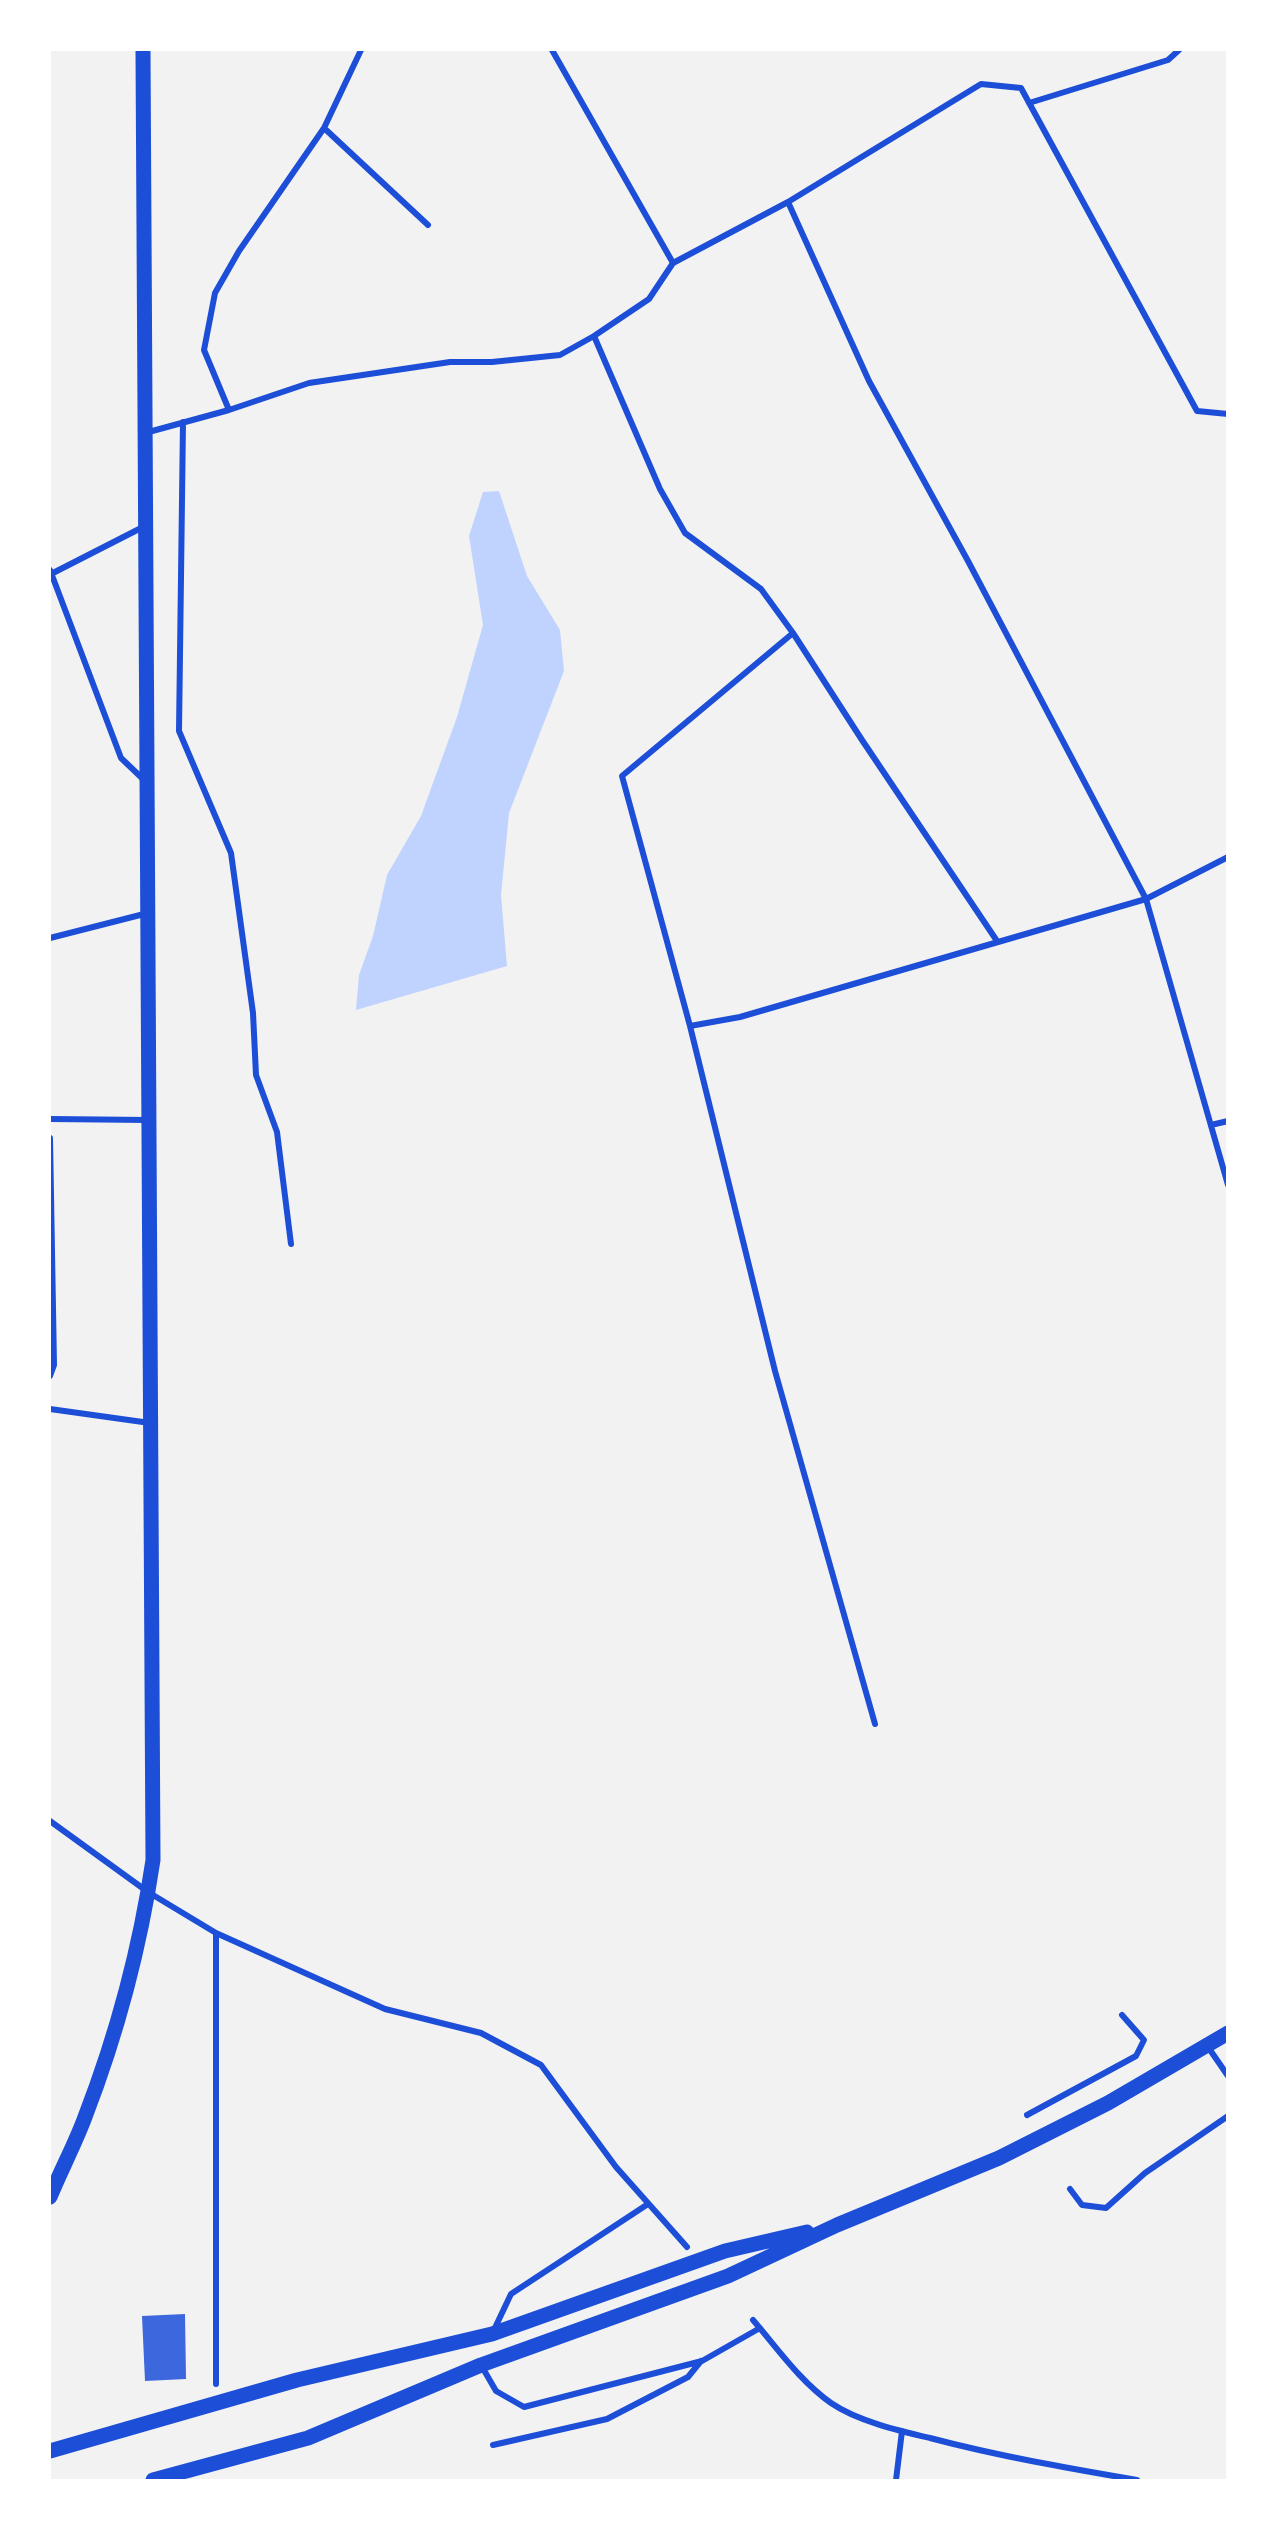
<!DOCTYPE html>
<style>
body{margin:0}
#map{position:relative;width:1277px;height:2530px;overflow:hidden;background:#f2f2f2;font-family:Mulish,sans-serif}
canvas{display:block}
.frame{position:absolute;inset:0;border:51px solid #fff;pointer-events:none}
</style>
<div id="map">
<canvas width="1277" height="2530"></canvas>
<div class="frame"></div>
</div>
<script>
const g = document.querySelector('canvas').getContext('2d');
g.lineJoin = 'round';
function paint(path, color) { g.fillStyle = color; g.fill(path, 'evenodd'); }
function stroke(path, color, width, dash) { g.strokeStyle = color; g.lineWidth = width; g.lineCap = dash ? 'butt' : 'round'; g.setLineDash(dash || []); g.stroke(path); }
const water = new Path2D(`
 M499,491L527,576L560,630L564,671L509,813L501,895L507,966L356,1010L359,975L373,936L387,875L421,816L457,717L483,625L469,536L483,492Z`);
const building = new Path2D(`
 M185,2314L186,2379L145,2381L142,2316Z`);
const minor = new Path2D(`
 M552,50L673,263
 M1029,103L1168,60L1179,50
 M324,128L428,225
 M788,202L869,381L968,561L1146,899L1228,1185
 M594,336L660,489L685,533L761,589L793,633L862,740L997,941
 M229,410L204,350L215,293L239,251L324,128L361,50
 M183,422L179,731L231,853L253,1013L256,1075L277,1132L291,1244
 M145,433L229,410L309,383L450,362H492L560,355L594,336L649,299L673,263L788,202L981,84L1021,88L1197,411L1228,414
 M50,570L121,758L143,779
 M51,574L145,526
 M793,633L622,776L690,1026L775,1371L875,1724
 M50,938L148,913
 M690,1026L740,1017L1146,899L1228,857
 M50,1119L148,1120
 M1211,1125L1228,1121
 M50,1138L54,1365L50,1376
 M50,1409L150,1423
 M50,1821L148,1892L216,1933L385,2009L481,2033L541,2065L616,2167L687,2247
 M216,1933V2384
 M1208,2047L1228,2076
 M1027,2115L1136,2056L1144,2040L1122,2015
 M1070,2189L1082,2205L1106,2208L1145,2173L1228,2116
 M753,2320C778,2349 800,2381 831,2403C857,2421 900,2431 930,2438C998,2456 1067,2468 1137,2480
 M493,2332L511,2294L648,2204
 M481,2365L496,2391L524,2407L702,2361L760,2328
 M493,2445L607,2419L688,2377L701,2361
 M896,2480L902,2431`);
const trunk = new Path2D(`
 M50,2197C61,2170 75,2144 85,2117C117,2034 140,1948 153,1860L143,50
 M50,2451L297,2380L492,2334L725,2251L807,2232
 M153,2480L308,2438L481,2365L728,2276L837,2225L999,2158L1108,2103L1228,2033`);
paint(water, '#bfd3fe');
paint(building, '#3d67dc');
stroke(minor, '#1d4ed8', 6);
stroke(trunk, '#1d4ed8', 15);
</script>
